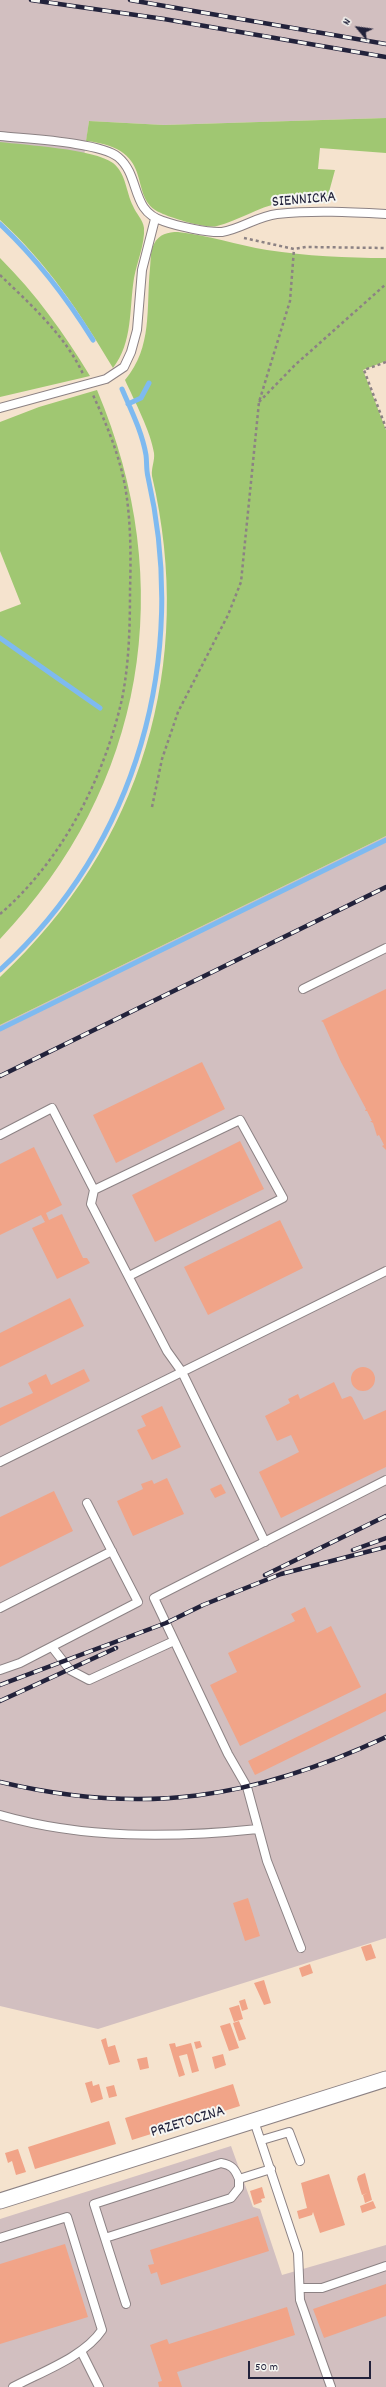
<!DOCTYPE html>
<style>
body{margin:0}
#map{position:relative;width:386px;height:2387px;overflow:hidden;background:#f5e3ce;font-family:Dekko,sans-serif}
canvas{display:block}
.north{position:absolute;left:338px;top:8px;width:40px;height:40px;-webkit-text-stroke:3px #f6f6f2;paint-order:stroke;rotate:299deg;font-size:11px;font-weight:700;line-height:16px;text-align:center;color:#22223b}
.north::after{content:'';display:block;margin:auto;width:14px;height:18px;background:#22223b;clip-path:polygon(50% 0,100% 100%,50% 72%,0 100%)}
.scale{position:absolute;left:248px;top:2361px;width:123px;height:18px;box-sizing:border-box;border:2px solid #22223b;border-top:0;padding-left:5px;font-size:12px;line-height:14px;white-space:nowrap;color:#22223b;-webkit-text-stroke:3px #f6f6f2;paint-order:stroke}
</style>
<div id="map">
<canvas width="386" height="2387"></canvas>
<div class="north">N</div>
<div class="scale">50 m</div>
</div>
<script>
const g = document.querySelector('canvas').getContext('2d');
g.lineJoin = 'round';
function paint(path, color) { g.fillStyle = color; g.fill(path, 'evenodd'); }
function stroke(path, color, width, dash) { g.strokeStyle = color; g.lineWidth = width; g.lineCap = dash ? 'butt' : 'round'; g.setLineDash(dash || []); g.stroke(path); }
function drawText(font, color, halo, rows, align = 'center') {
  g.font = font + ' Dekko,sans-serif'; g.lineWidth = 4; g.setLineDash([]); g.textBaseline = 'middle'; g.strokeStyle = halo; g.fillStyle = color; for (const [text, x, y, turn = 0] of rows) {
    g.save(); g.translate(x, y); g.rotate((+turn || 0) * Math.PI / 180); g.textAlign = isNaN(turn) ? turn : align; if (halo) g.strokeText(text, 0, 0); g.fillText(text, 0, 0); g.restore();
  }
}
const industrial = new Path2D(`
 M0,0H386V118L164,125L89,121L83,164L0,154Z
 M386,836V1938L98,2029L0,2006V1025Z
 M231,2146L253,2207L260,2209L282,2275L386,2245V2387H0V2219Z`);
const green = new Path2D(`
 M386,118V153L320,148L318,169L335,170L326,203C311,203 294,200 280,203C258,207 238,221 217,226C207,229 171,218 161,213C125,198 160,149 86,141L89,121L164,125Z
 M0,142C25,145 94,149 113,163C126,173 126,192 133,206C136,214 143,219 144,228C145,244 137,262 134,278C129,310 133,342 113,368C81,314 47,263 0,220Z
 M178,232C208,235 237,245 267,250C306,256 347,258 386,258V361L363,370L386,430V836L0,1025V977C142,845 196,664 152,476C151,468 155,461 154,453C151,432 134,400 125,380C153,347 146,308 150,268C151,260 150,251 154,244C159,234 168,232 178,232Z
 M0,258C36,294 64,333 90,376L0,397Z
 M97,390C179,584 146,786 0,939V612L21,604L0,551V422L39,407Z`);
const stream = new Path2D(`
 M0,224C36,258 67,298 93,340
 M128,404L141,398L149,383
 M0,638L100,708
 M0,970C138,844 189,657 148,477C146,469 147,462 146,455C142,432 131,410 122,389
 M0,1029L386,840`);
const building = new Path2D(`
 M386,989V1150L382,1146L384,1145L379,1135L377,1136L373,1123L370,1121H372L367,1111H365L366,1109L341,1062L323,1022L321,1021Z
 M202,1062L225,1109L116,1163L93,1115Z
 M240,1141L264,1189L155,1242L132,1195Z
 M34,1147L62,1205L46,1213L49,1220L62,1214L83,1258H87L90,1263L57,1279L32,1228L45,1222L41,1215L0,1235V1164Z
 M280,1220L303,1268L208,1315L184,1267Z
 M70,1298L84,1326L0,1367V1333Z
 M351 1379a12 12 0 1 1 24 0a12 12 0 1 1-24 0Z
 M84,1369L90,1381L0,1426V1408L33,1393L28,1383L46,1374L51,1385Z
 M334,1382L342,1399L350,1396L352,1397L364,1420L386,1410V1467L281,1518L259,1472L299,1452L291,1435L277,1441L265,1416L290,1403L288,1399L298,1394L300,1399Z
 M162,1406L181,1447L152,1460L137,1430L146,1426L141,1416Z
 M167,1478L184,1514L133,1536L117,1501L143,1489L141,1484L152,1480L154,1484Z
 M221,1484L226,1493L215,1498L210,1489Z
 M54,1491L73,1531L0,1567V1517Z
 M305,1607L317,1633L331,1626L361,1687L240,1746L210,1685L237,1672L228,1653L295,1621L291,1614Z
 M386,1693V1711L255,1775L248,1761Z
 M248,1898L260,1936L245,1941L233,1903Z
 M371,1944L376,1958L366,1961L361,1947Z
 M310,1964L313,1973L302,1977L299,1968Z
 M264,1980L271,2003L264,2005L254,1983Z
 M245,1999L248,2009L242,2011L239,2001Z
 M239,2005L243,2019L234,2022L229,2008Z
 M239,2021L246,2039L239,2041L233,2023Z
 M230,2023L239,2048L229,2051L220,2026Z
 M106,2038L108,2047L115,2045L120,2062L109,2065L101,2040Z
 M200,2041L202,2047L196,2049L194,2042Z
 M175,2043L176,2047L191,2043L199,2071L192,2073L187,2054L179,2056L185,2075L179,2077L169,2044Z
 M223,2054L226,2065L215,2069L212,2057Z
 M147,2057L149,2068L140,2070L137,2059Z
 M92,2081L93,2086L99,2084L103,2099L91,2103L85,2083Z
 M233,2084L240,2106L132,2140L125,2118Z
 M114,2085L117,2096L109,2098L106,2087Z
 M109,2121L116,2144L35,2169L28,2147Z
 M18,2149L26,2172L16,2175L12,2161L8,2163L5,2153Z
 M365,2173L372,2200L365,2203L363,2195L367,2193L362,2195L357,2179L358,2176Z
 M329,2174L345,2225L320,2233L313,2212L312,2215L299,2219L297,2211L307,2208L301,2183Z
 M262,2187L265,2198L261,2199L262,2202L254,2205L250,2191Z
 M373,2201L376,2208L362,2213L360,2206Z
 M258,2216L269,2251L161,2285L157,2272L151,2274L148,2265L154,2264L150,2250Z
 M65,2244L88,2317L0,2344V2264Z
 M386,2284V2316L324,2338L313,2309Z
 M287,2307L295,2335L177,2372L182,2387H159L158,2382L162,2381L150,2345L167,2339L169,2344Z`);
const path = new Path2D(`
 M244,238L294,249L306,247L386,248
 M0,275C30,304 65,335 83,374
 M386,362L364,370L386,428
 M259,402L295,365L386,284
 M152,807L162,759L178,712L228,615L241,582L259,402L290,301L294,249
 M0,914C62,861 104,778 122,699C129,664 130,627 130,591C131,556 131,520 125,486C119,454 106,423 93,395`);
const service = new Path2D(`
 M0,136C26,139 100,142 118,157C141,176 130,211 163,221C177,226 208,233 222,232C241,229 258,216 277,214C314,210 350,212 386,214
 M0,408L106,379L124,367L131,352L137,330L142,270L155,219
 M303,989L386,948
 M0,1135L52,1108L94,1190L91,1204L167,1351L182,1372L265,1542
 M94,1190L240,1120L283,1198L129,1276
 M0,1462L386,1271
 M0,1608L112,1551
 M52,1647L70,1670L89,1680L174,1641
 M0,1670L20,1663L138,1602L87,1503
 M0,1815C84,1839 172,1838 258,1829
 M301,1948L267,1861L247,1787L228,1754L154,1598L386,1480
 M254,2121L298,2253L300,2300L331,2387
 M262,2140L289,2132L300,2161
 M0,2238L67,2217L102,2330C84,2357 41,2372 13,2387
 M105,2238L231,2198L239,2188V2179
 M300,2288H322L386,2266
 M126,2304L94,2204L221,2163C232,2165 235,2169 239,2179L271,2169
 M81,2351L99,2387`);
const minor = new Path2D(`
 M0,2201L386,2079`);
const rail = new Path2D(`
 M31,0L164,19L386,57
 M130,0L386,44
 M0,1076L386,887
 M353,1550L386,1538
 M265,1575L386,1516
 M0,1685L166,1623L203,1605L281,1574L386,1547
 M0,1701L116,1648
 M0,1782C143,1816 253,1799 386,1737`);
const streetNames = [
 ["SIENNICKA",304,201,-5],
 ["PRZETOCZNA",188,2123,-17]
];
paint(industrial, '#d2bfc0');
paint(green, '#a0c772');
stroke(stream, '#7ebaf0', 5);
paint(building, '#f1a488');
stroke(service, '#8c8284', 10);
stroke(minor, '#8c8284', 17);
stroke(path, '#8c8284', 2.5, [3, 3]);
stroke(service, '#fff', 8);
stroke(minor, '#fff', 15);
stroke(rail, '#22223b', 4.5);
stroke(rail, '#f6f6f2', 3, [9]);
drawText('16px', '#22223b', '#f6f6f2', streetNames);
</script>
